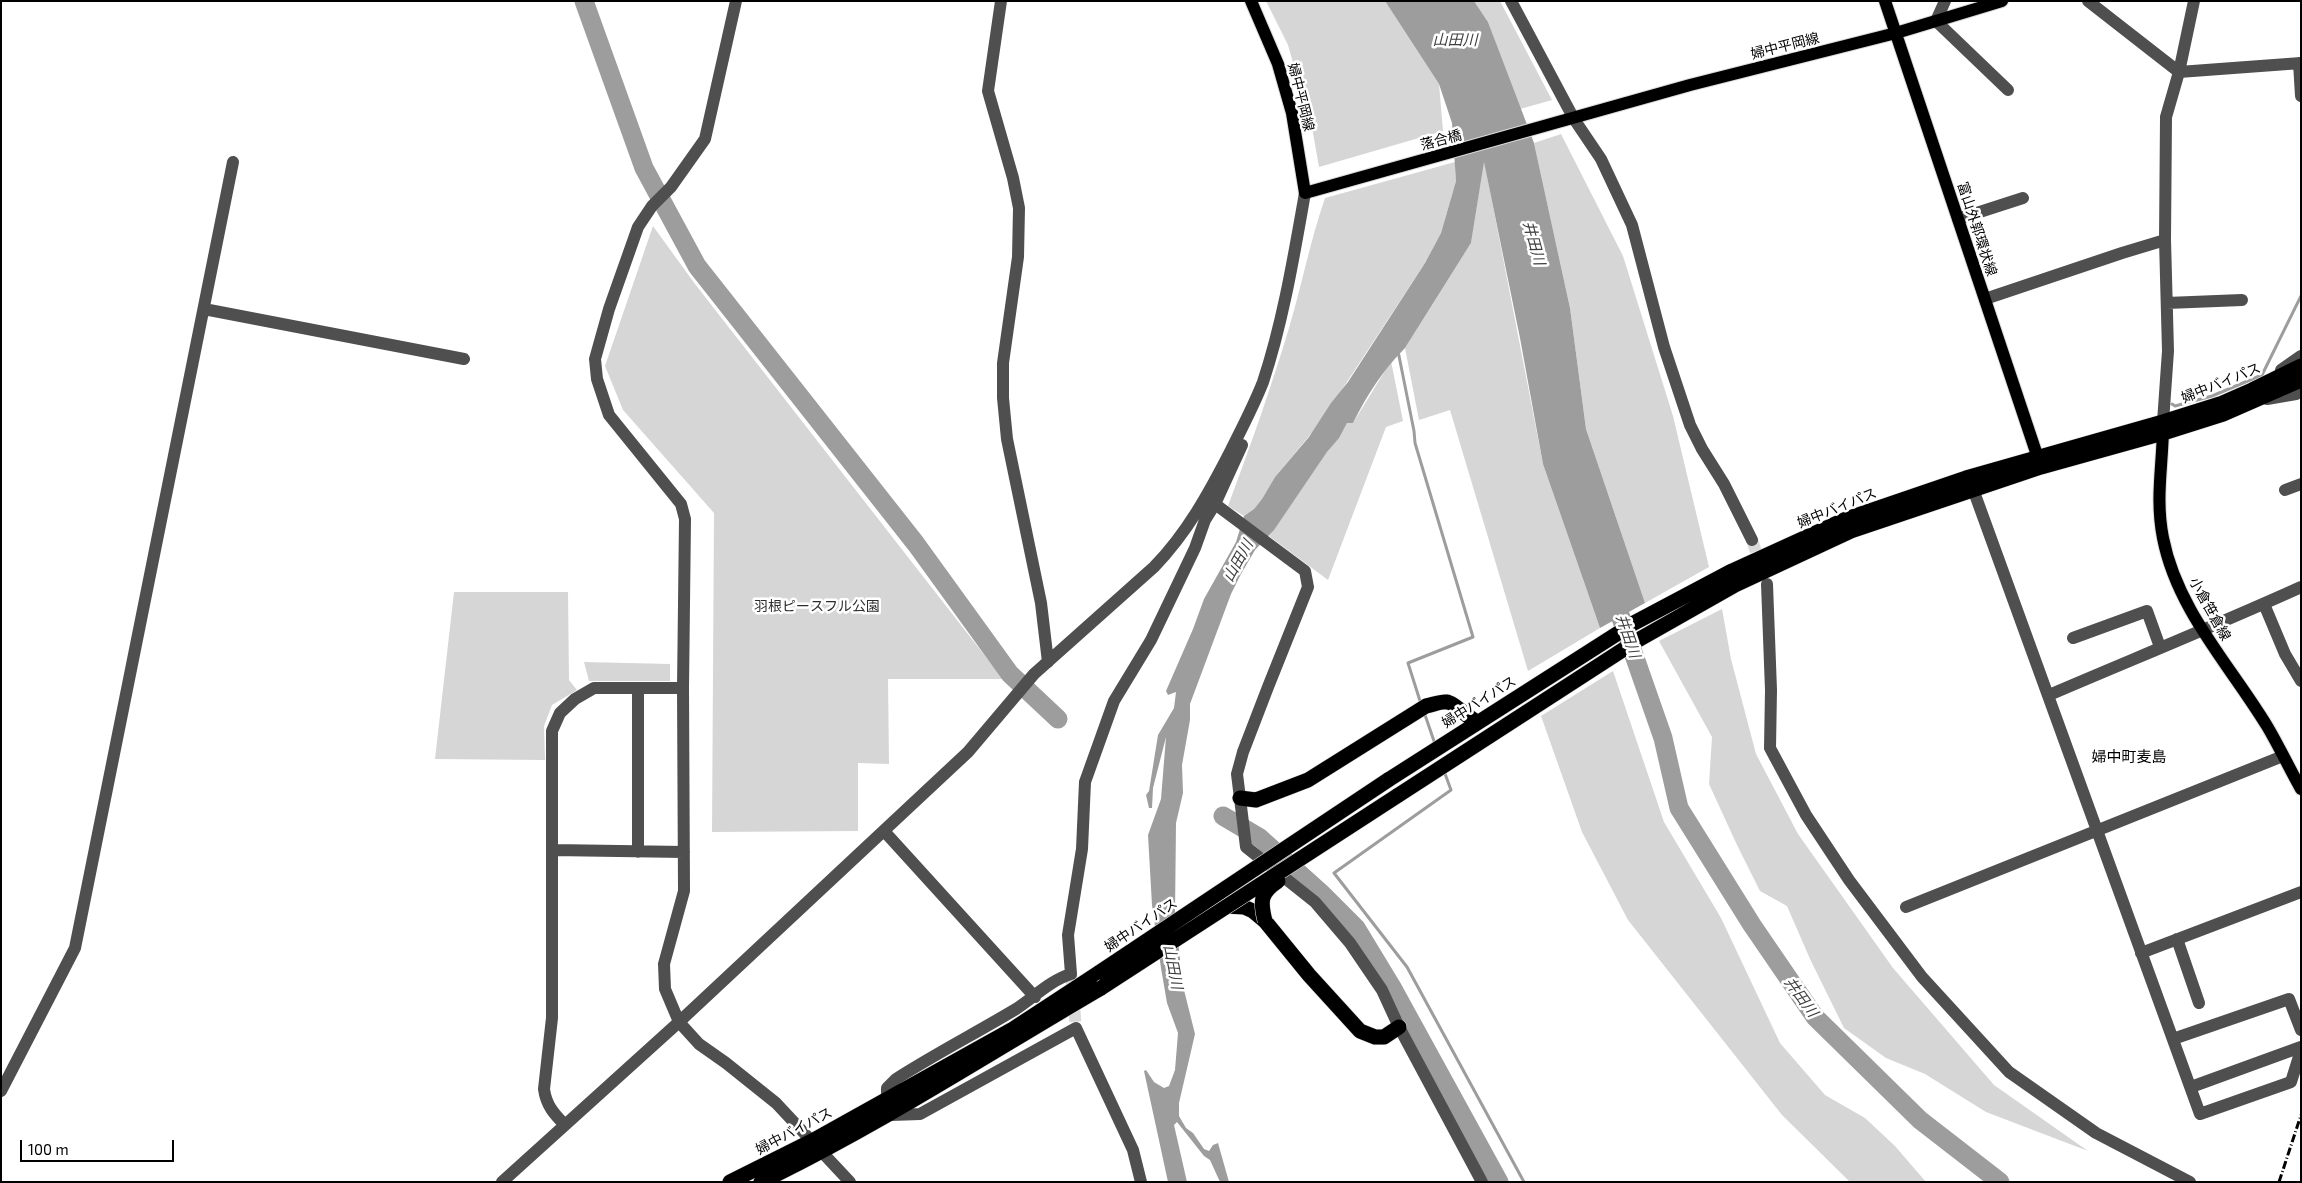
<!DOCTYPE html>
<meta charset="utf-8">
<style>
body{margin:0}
#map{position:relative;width:2302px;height:1183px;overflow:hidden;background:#fff;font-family:"Exo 2",sans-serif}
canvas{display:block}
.frame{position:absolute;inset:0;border:2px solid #000;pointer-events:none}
.scale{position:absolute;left:20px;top:1140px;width:154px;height:22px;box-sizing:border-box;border:2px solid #000;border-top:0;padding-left:6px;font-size:15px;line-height:18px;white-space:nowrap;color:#000;-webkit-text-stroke:4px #fff;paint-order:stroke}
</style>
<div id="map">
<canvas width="2302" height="1183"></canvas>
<div class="frame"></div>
<div class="scale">100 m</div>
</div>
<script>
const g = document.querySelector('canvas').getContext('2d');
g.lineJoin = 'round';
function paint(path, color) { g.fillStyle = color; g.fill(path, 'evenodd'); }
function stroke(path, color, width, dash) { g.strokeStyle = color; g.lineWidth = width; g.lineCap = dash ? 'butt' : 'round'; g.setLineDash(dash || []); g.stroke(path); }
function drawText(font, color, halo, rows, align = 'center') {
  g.font = font + ' "Exo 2","Noto Sans JP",sans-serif'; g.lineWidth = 5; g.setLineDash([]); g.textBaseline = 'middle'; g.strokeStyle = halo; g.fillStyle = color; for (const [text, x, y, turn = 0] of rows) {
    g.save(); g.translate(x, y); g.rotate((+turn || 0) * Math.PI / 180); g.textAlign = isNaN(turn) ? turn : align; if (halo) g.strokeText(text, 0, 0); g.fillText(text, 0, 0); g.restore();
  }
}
const green = new Path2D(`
 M1266,1H1385L1439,84L1443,131L1319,167L1313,133L1288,45Z
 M1474,1H1500L1552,100L1520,109L1488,22Z
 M1561,134L1623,256L1673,416L1709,567L1645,603L1586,429L1570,308L1534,143Z
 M1484,160L1543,464L1600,628L1528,671L1450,410L1419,420L1405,348L1471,243Z
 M1455,162L1456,181L1441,233L1425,263L1320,423L1275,477L1262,499L1254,509L1244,516L1228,506C1250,447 1271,388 1289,328C1302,285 1310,241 1325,198Z
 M653,226L695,284L1003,679H888L889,764L858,763V831L712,832L714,513L623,410L605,366Z
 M1391,361L1403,421L1386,427L1328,580L1269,536L1327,452L1339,437L1347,423H1353Z
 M454,592H568L569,680L577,690L552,705L544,726L545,760L435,759Z
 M1722,609L1731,659L1756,754L1798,834L1893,968L1994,1085L2088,1151L1986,1112L1925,1074L1886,1058L1844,1028L1810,959L1787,906L1760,891L1737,845L1709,784L1712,737L1659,641Z
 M584,662L670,664V681H589Z
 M1613,671L1664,822L1721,918L1780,1043L1825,1095L1865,1118L1895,1146L1926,1182H1850L1782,1115L1628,920L1582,832L1541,716Z`);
const water = new Path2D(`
 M1385,1H1474L1488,22L1534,143L1570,308L1586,429L1645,603L1600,628L1543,464L1520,338L1484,162L1471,243L1405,348C1383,370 1367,395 1353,423H1347L1339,438L1327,452L1274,530L1255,550L1241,574L1231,594L1190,704V720L1182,765L1183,793L1176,823L1175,913L1183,986L1195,1034L1179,1103V1116L1186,1128L1193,1133L1204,1149L1209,1151L1213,1145L1218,1143L1229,1182H1220L1210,1160L1204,1156L1177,1122L1174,1125L1187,1182H1168L1144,1071L1146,1070L1154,1082L1164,1088L1169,1086L1175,1070L1178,1033L1167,1003L1161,968L1152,905L1148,835L1161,799L1166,737L1153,788L1152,808H1149L1146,795L1149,791L1158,735L1174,708L1176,692L1168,695L1166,691L1193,629L1204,599L1236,542L1244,516L1254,509L1262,499L1275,477L1309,437L1331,403L1348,382L1425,263L1441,233L1456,181L1452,123L1439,84Z`);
const stream = new Path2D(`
 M1398,351L1414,431L1415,443L1473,637L1408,663L1421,704
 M2172,404L2175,406L2212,396L2262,375L2301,296
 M1424,712L1435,744
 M1444,771L1451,790L1334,873L1407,967L1524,1182`);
const river = new Path2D(`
 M584,1L644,168L697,266L916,544L1010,674L1058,719
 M1612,592L1663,738L1679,808L1752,925L1815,1017L1920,1120L2000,1182
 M1223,816L1260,838L1321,893L1356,928L1393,989L1499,1182`);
const minorTunnel = new Path2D(`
 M1752,540L1761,567
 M1071,974L1076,1028`);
const minor = new Path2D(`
 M736,1L705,139L671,187L652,206L638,227L609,309L595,359L597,379L609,415L681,504L685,519L683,688L684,891L664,964L665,989L679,1022L699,1044L726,1063L776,1103L850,1182
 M1001,1L988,91L1013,178L1019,208L1018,257L1003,363V398L1007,439L1041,603L1048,662
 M1511,1L1574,119L1601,159L1632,225L1664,347L1690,425L1702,449L1724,484L1752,540
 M1945,1L1936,21L2008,90
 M2088,1L2179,72L2301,63
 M2299,63L2301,96
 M1958,219L2023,198
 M1985,299L2122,253L2165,240
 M2167,303L2242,300
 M204,309L464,359
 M2281,370L2301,356
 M2267,399L2296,394L2301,391
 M2163,422L2168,351L2165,240L2166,117L2179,72L2194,1
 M1242,445L1215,504L1305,571L1308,587L1268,687L1243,752L1237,774L1246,847L1315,902L1350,943L1382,990L1399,1027L1482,1182
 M1973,489L2200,1114L2291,1082L2301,1050
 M2285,490L2301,484
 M1767,584L1771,690L1770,748L1806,815L1849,880L1922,977L2009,1072L2096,1133L2190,1182
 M2264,604L2285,654L2301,681
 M2073,638L2147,611L2160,647
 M2049,695C2133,659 2217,625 2301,587
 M884,831L1035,997
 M553,850L684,852
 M638,852V688
 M1906,907L2283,756
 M2177,939L2199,1003
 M2141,953L2301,892
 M2173,1039L2289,999L2301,1030
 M2191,1087L2301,1047
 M1,1091L75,948L233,162
 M887,1099V1088L896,1079C935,1054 976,1033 1016,1009C1034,997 1051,980 1071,974L1068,935L1082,849L1085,782L1114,701L1151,640L1195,548L1205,520L1215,504
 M891,1115L920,1114L1076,1028L1133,1150L1141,1182
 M565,1125C554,1114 546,1105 544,1089L552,1018V731L560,713L575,699L594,688H683
 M502,1182L679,1022L968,752L1034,674L1154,567C1187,533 1209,493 1231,450C1242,428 1254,405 1263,382C1283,322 1294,255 1305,193`);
const major = new Path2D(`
 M1251,1L1278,64L1292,113L1305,193L1690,85L1896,33L2002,1
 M1885,1L2041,467
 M2163,425C2163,464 2155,498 2163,538C2177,610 2230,665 2267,726C2279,746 2289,768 2301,789`);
const highway = new Path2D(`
 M1388,780L1634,623L1732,571L1846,519L1966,478L2163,422L2220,404L2252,390L2301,366
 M1397,796L1638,640L1735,585L1851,531L2041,467L2163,433L2223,414L2301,380
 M1240,798L1256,800L1308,780L1426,706C1432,705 1441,701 1447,702C1452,702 1469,718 1477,722
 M1226,906L1244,907L1253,911L1265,921L1309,975L1360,1031L1375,1037H1384L1399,1027
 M730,1182L812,1141L1013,1029L1100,972
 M761,1182C879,1125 988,1054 1101,988`);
const rail = new Path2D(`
 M2279,1182L2301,1115`);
const highwayBridge = new Path2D(`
 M1265,921C1260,901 1260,893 1278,881
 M1100,972L1388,780
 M1101,988L1397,796`);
const streetNames = [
 ["婦中平岡線",1785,46,-14],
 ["婦中平岡線",1301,97,76],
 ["落合橋",1441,140,-15],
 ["富山外郭環状線",1977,229,72],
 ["婦中バイパス",2221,383,-22],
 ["婦中バイパス",1837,508,-22],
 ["小倉笹倉線",2210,609,61],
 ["婦中バイパス",1479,702,-32],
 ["婦中バイパス",1141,925,-34],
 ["婦中バイパス",794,1131,-28]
];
const parkNames = [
 ["羽根ピースフル公園",817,606]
];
const waterNames = [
 ["山田川",1455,40],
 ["井田川",1534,243,75],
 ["山田川",1238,561,-61],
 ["井田川",1628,636,71],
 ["山田川",1173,967,79],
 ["井田川",1801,997,54]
];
const neighbourhoodNames = [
 ["婦中町麦島",2129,757]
];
paint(green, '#d6d6d6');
paint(water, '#9d9d9d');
stroke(stream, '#9d9d9d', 3);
stroke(river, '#9d9d9d', 19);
stroke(minorTunnel, '#d9d9d9', 12, [12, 6]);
stroke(major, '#dbdbdb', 14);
stroke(highway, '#dbdbdb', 16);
stroke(minor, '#4f4f4f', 12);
stroke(major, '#000', 12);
stroke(highway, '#000', 15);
stroke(rail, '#000', 3, [8, 2.5, 1, 2.5]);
stroke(highwayBridge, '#dbdbdb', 16, []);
stroke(highwayBridge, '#000', 15);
drawText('14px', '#000', '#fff', streetNames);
drawText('14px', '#2d2d2d', '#fff', parkNames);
drawText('italic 15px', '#3e3e3e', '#fff', waterNames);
drawText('15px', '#000', '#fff', neighbourhoodNames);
</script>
